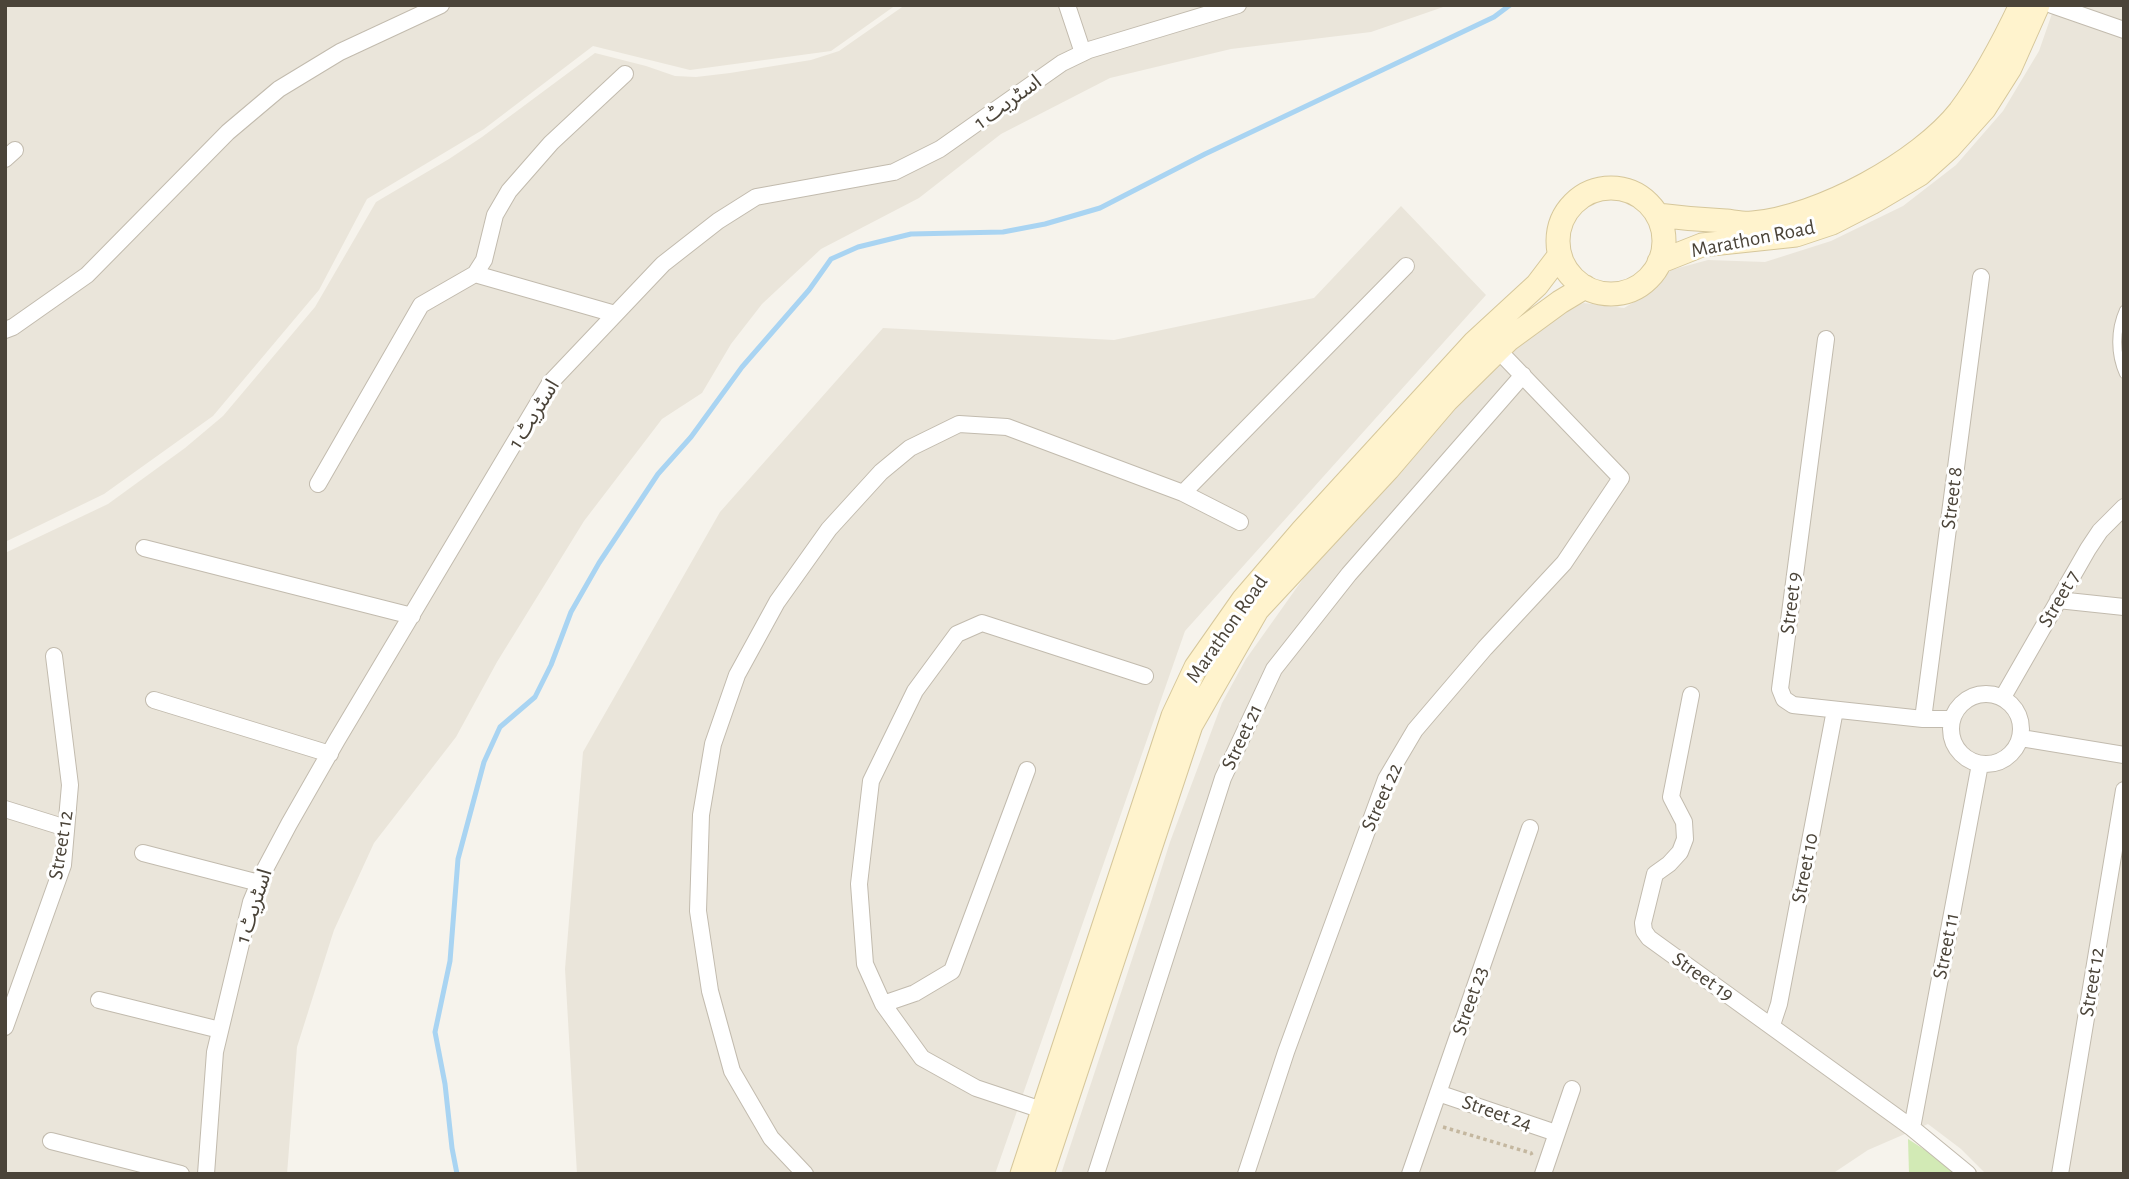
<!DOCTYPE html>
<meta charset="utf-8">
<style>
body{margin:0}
#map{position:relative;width:2129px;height:1179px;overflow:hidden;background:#f6f3ec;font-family:"Alegreya Sans",sans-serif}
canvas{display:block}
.frame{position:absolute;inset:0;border:7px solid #4b4439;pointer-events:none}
</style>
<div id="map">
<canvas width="2129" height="1179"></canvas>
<div class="frame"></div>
</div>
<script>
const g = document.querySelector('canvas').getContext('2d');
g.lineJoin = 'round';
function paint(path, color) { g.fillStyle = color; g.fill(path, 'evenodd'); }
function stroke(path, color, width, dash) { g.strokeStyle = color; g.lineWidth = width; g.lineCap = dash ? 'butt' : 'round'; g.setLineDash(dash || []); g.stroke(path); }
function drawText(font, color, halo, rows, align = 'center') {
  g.font = font + ' "Alegreya Sans","Noto Sans Arabic",sans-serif'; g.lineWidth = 6; g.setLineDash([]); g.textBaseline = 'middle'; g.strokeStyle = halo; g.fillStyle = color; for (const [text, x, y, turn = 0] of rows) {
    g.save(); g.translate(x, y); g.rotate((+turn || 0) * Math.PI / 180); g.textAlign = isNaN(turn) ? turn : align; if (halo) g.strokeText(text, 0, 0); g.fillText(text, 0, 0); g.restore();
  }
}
const residential = new Path2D(`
 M5,5H896L831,51L690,70L593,46L484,129L367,199L319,290L213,416L104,494L5,542Z
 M905,5H1449L1371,32L1231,49L1110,78L1001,134L919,198L821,249L762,304L731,344L702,393L662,419L584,521L497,662L456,737L374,843L334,930L297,1047L287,1174H5V553L108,504L185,448L223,416L315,307L376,202L449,159L482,137L595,53L646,66L675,76L696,77L730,73L811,60L839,51Z
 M2055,5H2124V1174H1986L1961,1149L1928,1124L1868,1150L1832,1174H1061L1150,905L1170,842L1222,703L1246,659L1305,576L1436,427L1481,381L1517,346L1564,308L1584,303L1624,308L1646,295L1671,270L1708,260L1765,262L1831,241L1903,206L1956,165L2003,111L2039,51Z
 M1401,206L1486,295L1185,631L995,1174H577L565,969L583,752L720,512L883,328L1114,340L1314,298Z`);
const green = new Path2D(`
 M1908,1139L1944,1162L1957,1174H1909Z`);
const stream = new Path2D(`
 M457,1174L452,1148L445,1084L435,1032L450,961L458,859L484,762L500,727L535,697L551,665L571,612L599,563L658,474L691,437L742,367L809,290L831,259L858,247L911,234L1003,232L1045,224L1100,208L1205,154L1494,17L1510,5`);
const path = new Path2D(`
 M1443,1127L1531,1153L1532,1155`);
const service = new Path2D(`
 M2124,310C2115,330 2115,354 2124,374`);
const minor = new Path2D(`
 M1067,5L1083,53
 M2052,5L2124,30
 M5,159L15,150
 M475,274L615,314
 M5,330L13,327L87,275L228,132L279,89L340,52L441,5
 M1826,339L1780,689L1784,699L1793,705L1923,719H1952
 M318,484L421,305L475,274L484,260L495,215L509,191L551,143L625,74
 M1183,493L1406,266
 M144,548L412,616
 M2058,600L2124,607
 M1951 729a35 35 0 1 1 70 0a35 35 0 1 1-70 0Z
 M1691,695L1671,797L1684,822L1685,839L1680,852L1669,864L1655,874L1643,923L1644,931L1649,938L1912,1128L1968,1174
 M2003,697L2088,549L2100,531L2124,507
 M154,700L330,754
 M1923,719L1981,277
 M2021,738L2124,755
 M5,809L66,828
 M143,853L259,883
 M99,1000L220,1030
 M883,1004L915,993L952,971L1027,770
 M1772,1025L1779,1004L1835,710
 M5,1027L63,865L70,785L54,656
 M1438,1093L1556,1133
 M1042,1110L976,1088L922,1058L883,1004L865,964L859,884L871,781L915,691L957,634L982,623L1145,676
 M1912,1128L1980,764
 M51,1141L181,1174
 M206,1174L215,1052L251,902L264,871L289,824L337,740L550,383L663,264L718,221L756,197L894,172L940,149L1062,63L1089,50L1238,5
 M805,1174L771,1138L732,1071L710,991L698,911L701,815L713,744L737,675L777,602L829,529L881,472L910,448L959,424L1007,427L1183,493L1240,522
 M1096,1174L1223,778L1274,669L1349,574L1523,375
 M1246,1174L1286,1052L1386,779L1415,730L1485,648L1564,563L1621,478L1498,350
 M1410,1174L1530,828
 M1543,1174L1572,1089
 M2060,1174L2124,790`);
const secondary = new Path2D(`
 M1558 241a53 53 0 1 1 106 0a53 53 0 1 1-106 0Z
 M1657,215C1680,218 1703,220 1726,221C1735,222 1744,224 1753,223C1819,217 1919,163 1960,111C1984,79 2004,41 2021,5
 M1659,262L1702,245L1796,235L1832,223L1871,203L1920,174L1949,148L1984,109L2010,68L2038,5
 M1022,1174L1173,716L1196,667L1243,600L1303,530L1474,343L1537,285L1559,256
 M1042,1174L1191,725L1257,610L1388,469L1447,400L1508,340L1560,302L1585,287`);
const streetNames = [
 ["اسٹریٹ 1",1008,102,-36],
 ["Marathon Road",1753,239,-11],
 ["اسٹریٹ 1",534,414,-58],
 ["Street 8",1952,498,-83],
 ["Street 7",2059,599,-60],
 ["Street 9",1791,603,-83],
 ["Marathon Road",1227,629,-55],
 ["Street 21",1242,737,-65],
 ["Street 22",1382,797,-66],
 ["Street 12",61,845,-81],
 ["Street 10",1805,868,-79],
 ["اسٹریٹ 1",254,906,-72],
 ["Street 11",1946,946,-79],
 ["Street 19",1703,977,35],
 ["Street 12",2092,982,-81],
 ["Street 23",1470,1001,-71],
 ["Street 24",1497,1113,19]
];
paint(residential, '#eae5da');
paint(green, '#d2eab5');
stroke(stream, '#a9d4f2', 5);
stroke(service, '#c2bbae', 10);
stroke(minor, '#c2bbae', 18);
stroke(secondary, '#d6c79b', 25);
stroke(path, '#c4b79f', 3.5, [3.5, 3.5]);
stroke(service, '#fff', 8);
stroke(minor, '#fff', 16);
stroke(secondary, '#fff3cd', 23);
drawText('21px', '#4b4439', '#fff', streetNames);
</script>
